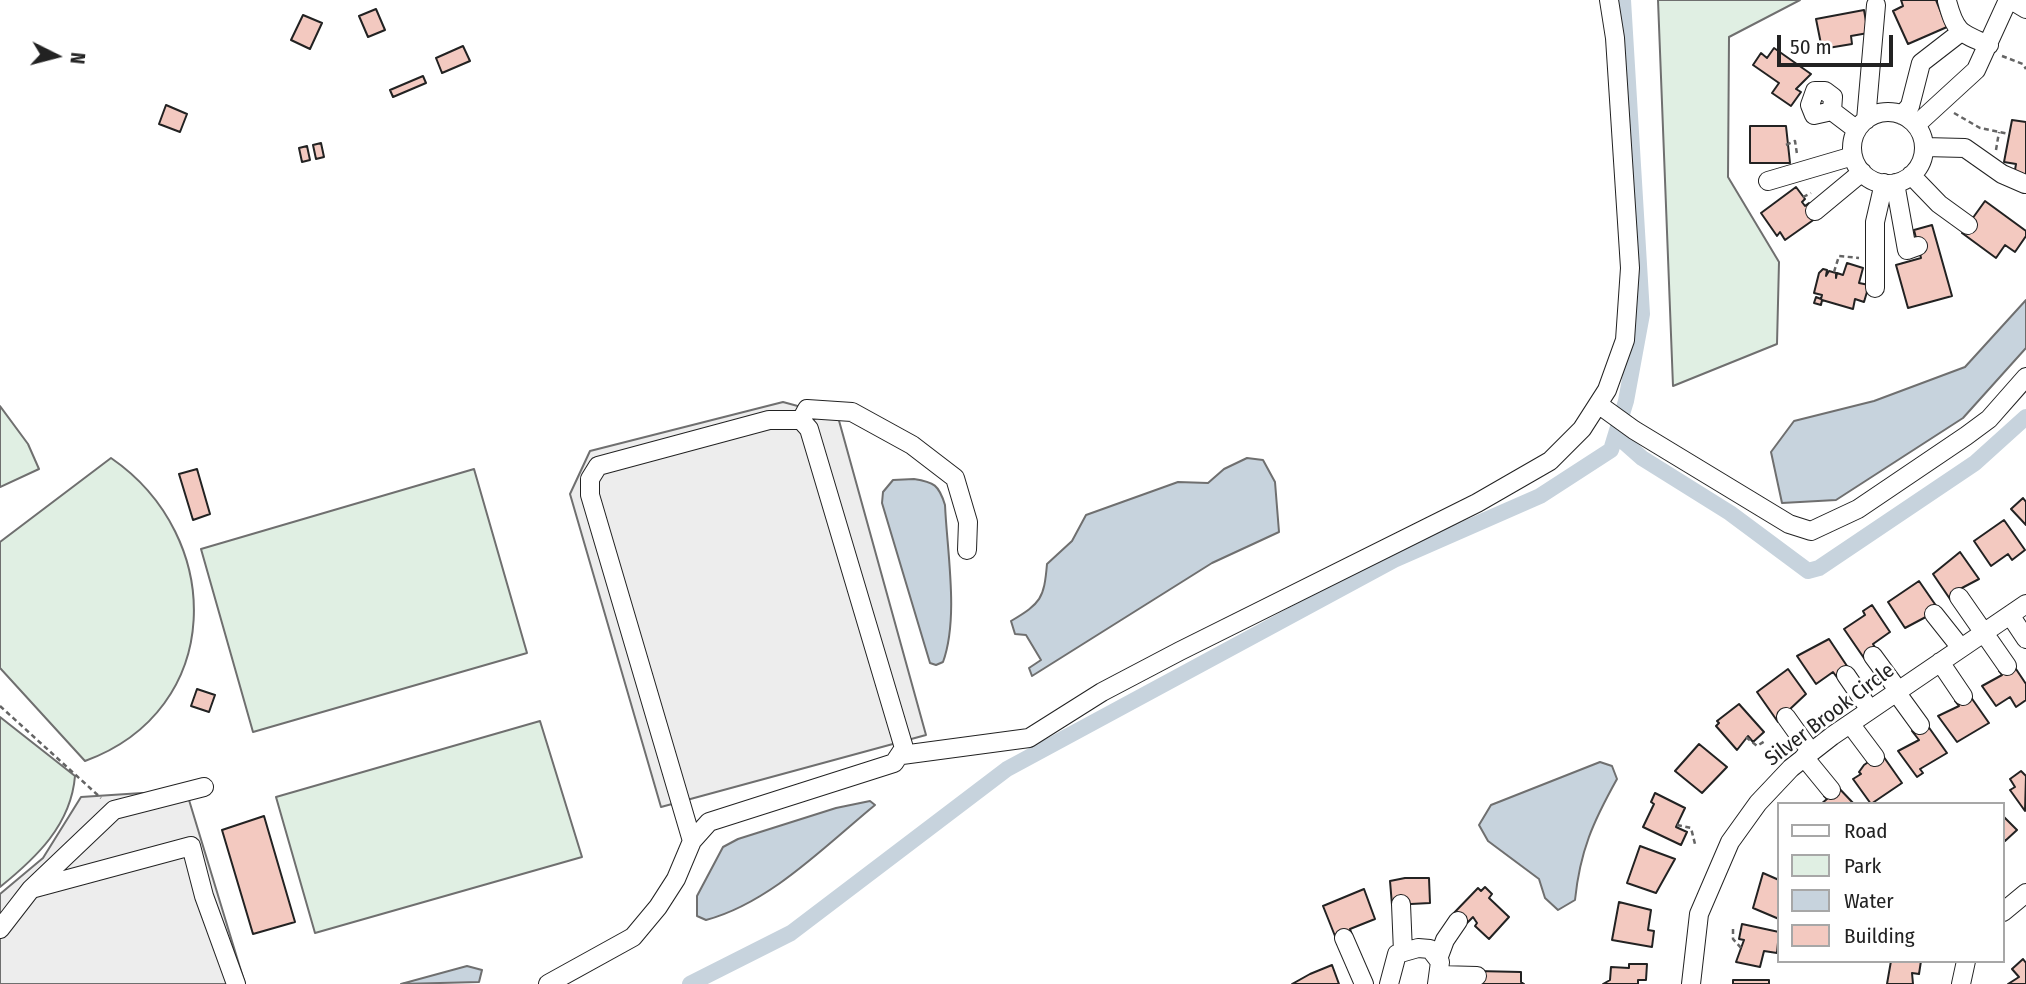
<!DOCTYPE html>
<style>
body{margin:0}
#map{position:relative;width:2026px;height:984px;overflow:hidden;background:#fff;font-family:"Fira Sans Condensed",sans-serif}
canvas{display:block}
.legend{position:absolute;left:1777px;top:802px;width:228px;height:161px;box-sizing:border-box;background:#fff;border:2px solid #a7a7a7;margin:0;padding:9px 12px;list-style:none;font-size:21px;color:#222}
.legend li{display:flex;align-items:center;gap:14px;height:35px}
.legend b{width:35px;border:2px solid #a7a7a7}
.north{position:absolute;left:21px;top:21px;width:70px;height:70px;-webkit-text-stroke:5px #fff;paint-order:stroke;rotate:96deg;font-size:19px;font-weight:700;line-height:28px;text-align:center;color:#222}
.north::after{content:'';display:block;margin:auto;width:24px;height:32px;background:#222;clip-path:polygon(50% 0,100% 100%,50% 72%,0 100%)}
.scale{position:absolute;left:1777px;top:35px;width:116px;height:32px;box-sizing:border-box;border:4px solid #222;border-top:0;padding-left:9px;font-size:21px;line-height:24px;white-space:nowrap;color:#222;-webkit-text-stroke:5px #fff;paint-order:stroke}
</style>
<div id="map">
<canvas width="2026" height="984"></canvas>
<ul class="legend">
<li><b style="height:9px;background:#fff"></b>Road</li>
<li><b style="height:19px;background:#e0efe3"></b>Park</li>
<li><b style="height:19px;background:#c7d3dd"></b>Water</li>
<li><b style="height:19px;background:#f3c9c0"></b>Building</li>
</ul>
<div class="north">N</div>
<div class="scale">50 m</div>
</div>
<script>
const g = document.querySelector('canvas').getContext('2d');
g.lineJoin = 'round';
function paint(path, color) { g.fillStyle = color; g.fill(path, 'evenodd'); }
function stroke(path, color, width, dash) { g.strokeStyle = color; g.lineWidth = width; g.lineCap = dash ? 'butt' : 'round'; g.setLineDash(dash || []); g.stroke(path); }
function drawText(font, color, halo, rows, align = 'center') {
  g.font = font + ' "Fira Sans Condensed",sans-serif'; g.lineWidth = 5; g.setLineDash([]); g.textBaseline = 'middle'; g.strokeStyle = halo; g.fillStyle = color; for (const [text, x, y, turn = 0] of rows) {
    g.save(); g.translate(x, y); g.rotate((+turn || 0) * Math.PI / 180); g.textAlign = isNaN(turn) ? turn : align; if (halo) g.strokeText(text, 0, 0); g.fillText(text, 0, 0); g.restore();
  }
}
const green = new Path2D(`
 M1658,0H1800L1729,37L1728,177L1779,262L1777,344L1673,386Z
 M0,406L28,444L39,469L0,487Z
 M111,458C226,537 225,710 85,761L0,668V542Z
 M474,469L527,653L253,732L201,549Z
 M0,717L75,776C71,825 36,858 0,887Z
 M540,721L582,857L315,933L276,797Z`);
const parking = new Path2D(`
 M783,402L838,417L926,735L661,807L570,494L590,451Z
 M142,793L189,800L245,984H0V894L43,858L81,797Z`);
const water = new Path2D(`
 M2026,300V348L1963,418L1836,500L1782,503L1771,452L1794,421L1874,401L1965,367Z
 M1247,458L1263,460L1275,482L1279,532L1212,563L1032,676L1029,668L1041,660L1026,635L1015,634L1011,621C1041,603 1044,599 1047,564L1072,541L1086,515L1178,482L1208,483L1224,469Z
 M914,479C934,482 939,485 945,505C947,551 959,618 943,662L936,665L930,663L882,503L883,492L893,480Z
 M1600,762L1612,766L1617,779C1593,822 1580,851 1575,900L1558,910L1545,898L1539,879L1488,841L1479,825L1491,805Z
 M870,801L875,805C825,846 770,903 706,920L697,916V896L723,847L738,839L836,808Z
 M467,966L482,970L479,982L401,984Z`);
const canal = new Path2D(`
 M1616,435L1642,458L1730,513L1808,571L1819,568L1975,463L2026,417
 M690,984L791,933L1007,769L1394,560L1540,496L1611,450L1626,401L1642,314L1623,0`);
const building = new Path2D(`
 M1901,0H1936L1947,27L1908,44L1893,11L1903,6Z
 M376,9L385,30L368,37L359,16Z
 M1864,10L1868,33L1851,36L1852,44L1822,49L1816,19Z
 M303,15L322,23L310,49L291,40Z
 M463,46L470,61L442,73L436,58Z
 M1774,48L1811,74L1796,89L1801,92L1791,106L1772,93L1779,83L1753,65L1761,53L1767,58Z
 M423,76L426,83L393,97L390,90Z
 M166,105L187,114L180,132L159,124Z
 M2012,120L2026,122V178L2014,176L2016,164L2004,162Z
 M1750,126H1786L1790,163H1750Z
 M321,143L324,157L316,159L313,145Z
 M307,146L310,160L302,162L299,148Z
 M1796,187L1805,199L1802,202L1805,206L1809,203L1819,216L1785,240L1780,232L1777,236L1761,213Z
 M1985,201L2026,231V236L2015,252L2005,245L1996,258L1962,233Z
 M1932,225L1952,296L1908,308L1896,265L1921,258L1914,230Z
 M1847,263L1863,268L1859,283L1869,285L1864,302L1855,299L1853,309L1822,300L1821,305L1814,303L1816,297L1821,299L1822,295L1814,293L1819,273L1823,269L1827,270L1826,276L1829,271L1836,273V278L1837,273L1843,275Z
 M197,469L210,514L193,520L179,474Z
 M2023,498L2026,502V525L2011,509Z
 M2004,520L2025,550L2012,560L2008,554L1991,566L1974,541Z
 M1960,552L1979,579L1960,589L1963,594L1952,602L1933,574Z
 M1919,581L1939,610L1905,628L1888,602Z
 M1872,605L1890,632L1873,644L1878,653L1866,661L1844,629L1865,615L1863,611Z
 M1829,639L1851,672L1839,680L1833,672L1816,684L1797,656Z
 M2012,663L2026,684V700L2016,707L2010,697L1996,706L1982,686L2002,675L1999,671Z
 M1788,669L1806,694L1789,710L1792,713L1778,722L1757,692Z
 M197,689L215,695L209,712L191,706Z
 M1968,693L1989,723L1957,742L1938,716L1959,706L1955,701Z
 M1739,704L1764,732L1753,742L1748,736L1737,750L1716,726L1719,723L1717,721Z
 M1925,722L1947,753L1920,769L1923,773L1917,777L1898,751L1919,740L1912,731Z
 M1699,744L1727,767L1702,793L1675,771Z
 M1881,753L1902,783L1871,804L1853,779L1861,774L1859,772L1864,765Z
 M2021,771L2026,776L2025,811L2010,790L2015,787L2010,779Z
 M1836,785L1854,804H1821L1827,799L1824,796Z
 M1655,793L1685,808L1676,827L1687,832L1681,845L1643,827L1654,804L1651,802Z
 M264,816L295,922L253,934L222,830Z
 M2003,816L2017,830L2005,841L2003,838Z
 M1640,846L1675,859L1656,893L1627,883Z
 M1763,873L1779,880V919L1753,908Z
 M1405,878H1429L1430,903L1392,905L1390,881Z
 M1485,887L1492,894L1489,898L1509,917L1489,939L1475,926L1477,923L1473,917L1464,926L1452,915L1478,888L1481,891Z
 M1364,889L1375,919L1350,929L1352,935L1337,941L1323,906Z
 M1619,902L1651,910L1648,930L1654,931L1652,947L1612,940Z
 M1742,924L1779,932L1777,953L1764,951L1760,967L1736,962L1744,940L1739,939Z
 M2023,959L2026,963V984H2008L2019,977L2012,969Z
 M1891,961H1921L1919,974L1912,973L1913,984H1887Z
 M1629,964H1647L1646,980H1638V984H1603L1610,980L1611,967L1629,968Z
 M1332,965L1339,984H1292L1310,974Z
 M1477,971L1521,972V982L1524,984H1477Z
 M1733,980H1769V984H1733Z`);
const path = new Path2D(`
 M2002,56L2023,64L2026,69
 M1954,113L1980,128L2009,134
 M1786,145L1795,141L1797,154
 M1996,150L1999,132
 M1803,197L1811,193
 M1834,272L1839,256L1859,258
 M0,706L101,798
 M1746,737L1757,746L1765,741
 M1677,825L1691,828L1695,844
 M1733,929V939L1742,949`);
const minor = new Path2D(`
 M2011,0L2026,9
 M1947,1C1955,31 1959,33 1989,45
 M1832,111L1814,115L1810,105L1815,91H1825L1833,97L1832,111L1857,130
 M1852 148a36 36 0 1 1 72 0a36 36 0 1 1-72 0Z
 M1902,115L1910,106L1921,63L1961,32
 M1866,120L1876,5
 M1916,125L1976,70L2008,0
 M1924,147L1965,148L2002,174L2025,184
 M1911,175L1939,204L1968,225
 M1768,181L1853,156
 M1895,183L1907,250L1918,246
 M1815,211L1862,172
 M1875,288V222L1884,183
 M1598,404L1634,430L1789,524L1811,531L1858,509L1966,436L1989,419L2026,377
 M801,420L807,409L852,412L912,445L955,478L968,522L967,550
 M1959,597L2007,666
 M1934,614L1961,648
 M2010,615L2026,639
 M1873,656L1898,690
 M1940,662L1963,696
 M1846,675L1870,710
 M1896,692L1920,725
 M1786,717L1811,752
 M1851,725L1875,757
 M902,755L1029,738L1102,692L1180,651L1477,503L1550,461L1582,429L1607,390L1625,340L1630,268L1615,38L1609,0
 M1804,757L1831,790
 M31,889L191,846L204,896L236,984
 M1401,904L1403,952
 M2003,912L2026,893
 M0,929L31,889L114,810L204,787
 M1344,938L1364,984
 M1438,959L1445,940L1458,921
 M1439,975L1477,976
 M548,984L633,937L658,907L676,879L692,841L709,822L894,763L904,748L809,429L801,420H769L598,466L590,479V495L692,841
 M1389,984L1397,954L1418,948L1430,949L1440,962L1437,984
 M1691,984L1699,914L1730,842L1758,803L1791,768L1832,736L2026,604
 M1961,984L1966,961`);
const streetNames = [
 ["Silver Brook Circle",1830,715,-37]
];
paint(green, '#e0efe3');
stroke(green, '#6f6f6f', 2);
paint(parking, '#ededed');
stroke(parking, '#6f6f6f', 2);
paint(water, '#c7d3dd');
stroke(water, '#6f6f6f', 2);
stroke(canal, '#c7d3dd', 16);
paint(building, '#f3c9c0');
stroke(building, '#222', 2);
stroke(minor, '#222', 20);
stroke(path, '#646464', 2.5, [5, 3.5]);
stroke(minor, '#fff', 18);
drawText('21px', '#222', '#fff', streetNames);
</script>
